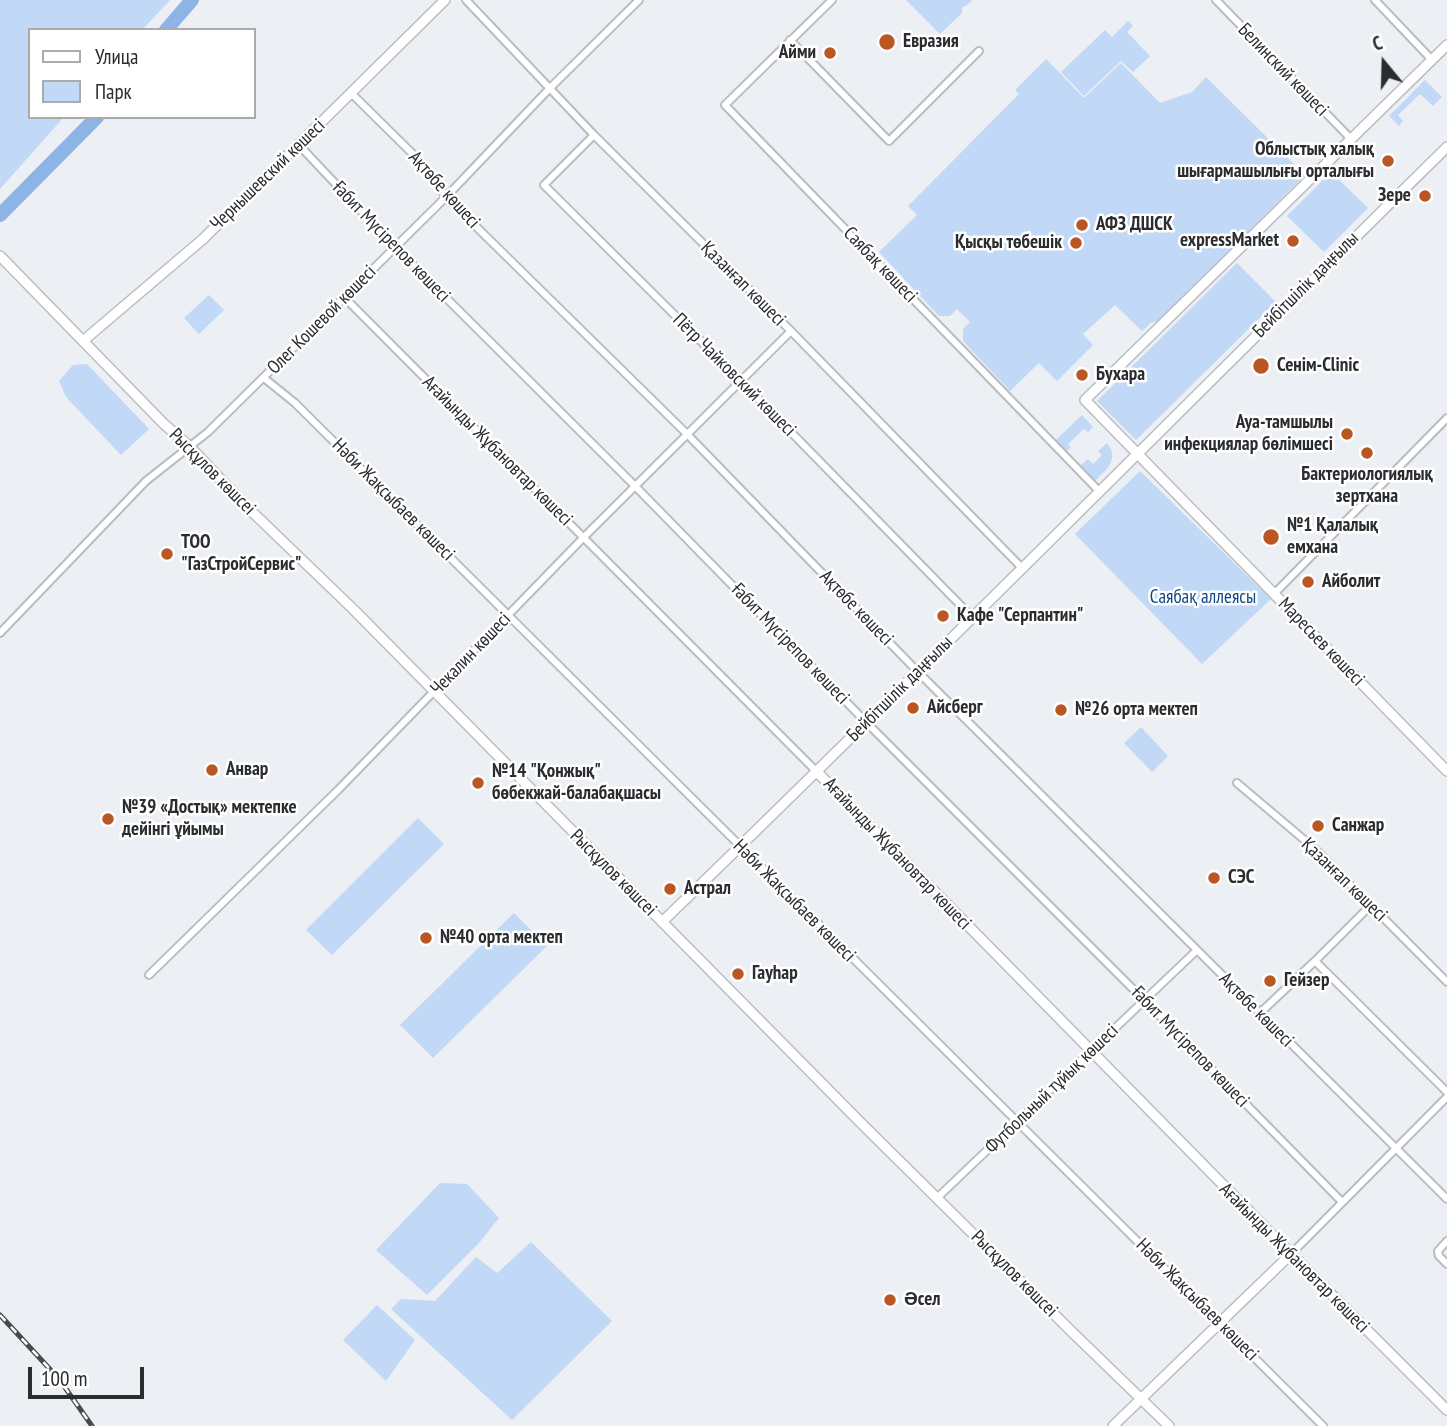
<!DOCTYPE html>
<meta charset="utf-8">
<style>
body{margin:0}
#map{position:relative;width:1447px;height:1426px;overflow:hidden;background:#eceff3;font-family:"PT Sans Narrow",sans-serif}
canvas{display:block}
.legend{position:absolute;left:28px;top:28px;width:228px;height:91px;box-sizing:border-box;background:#fff;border:2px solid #aaabab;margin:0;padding:9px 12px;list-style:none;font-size:21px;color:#2b2c2e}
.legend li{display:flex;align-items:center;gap:14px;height:35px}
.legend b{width:35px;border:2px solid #aaabab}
.north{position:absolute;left:1349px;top:28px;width:70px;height:70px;-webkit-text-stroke:5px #fff;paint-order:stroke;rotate:341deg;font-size:19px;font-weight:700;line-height:28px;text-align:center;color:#2b2c2e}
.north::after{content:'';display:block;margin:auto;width:24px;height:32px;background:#2b2c2e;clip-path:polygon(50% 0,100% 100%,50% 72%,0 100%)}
.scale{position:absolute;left:28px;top:1367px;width:116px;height:32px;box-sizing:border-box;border:4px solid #2b2c2e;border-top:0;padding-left:9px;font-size:21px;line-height:24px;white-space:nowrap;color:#2b2c2e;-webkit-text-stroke:5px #fff;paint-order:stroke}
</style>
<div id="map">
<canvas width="1447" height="1426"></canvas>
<ul class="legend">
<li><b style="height:9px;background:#fff"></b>Улица</li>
<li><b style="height:19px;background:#c1d8f6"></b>Парк</li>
</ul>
<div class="north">С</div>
<div class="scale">100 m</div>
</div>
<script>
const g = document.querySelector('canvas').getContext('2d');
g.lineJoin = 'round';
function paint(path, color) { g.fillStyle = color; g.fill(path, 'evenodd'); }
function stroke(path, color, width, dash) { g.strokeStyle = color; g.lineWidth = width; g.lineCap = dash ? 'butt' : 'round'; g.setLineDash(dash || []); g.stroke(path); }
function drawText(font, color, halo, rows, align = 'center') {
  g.font = font + ' "PT Sans Narrow",sans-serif'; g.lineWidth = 5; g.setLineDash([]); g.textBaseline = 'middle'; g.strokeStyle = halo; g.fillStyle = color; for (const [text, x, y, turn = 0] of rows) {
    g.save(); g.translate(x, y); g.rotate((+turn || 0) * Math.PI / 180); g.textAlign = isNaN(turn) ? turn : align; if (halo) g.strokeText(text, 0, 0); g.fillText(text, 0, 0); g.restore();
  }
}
const green = new Path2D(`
 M0,0H170L142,30H30V117H64L0,189Z
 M906,0H972L967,5L962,7V13L940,34Z
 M1128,21L1133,26L1127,32L1150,56L1133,72L1121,61L1084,96L1061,72L1105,30L1112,37Z
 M1046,59L1084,98L1121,63L1160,103L1192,92L1206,77L1305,175L1159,322H1152L1142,331L1115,305L1083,334L1093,345L1057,381L1039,363L1010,391L963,341V329L970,322L957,309L950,316H939L879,252L917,215L908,206L1019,94L1015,90Z
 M1425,80L1442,97L1433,106L1420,94L1398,115L1403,121L1399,126L1389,116Z
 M1331,172L1368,208L1324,252L1287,216Z
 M1237,263L1276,302L1136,440L1097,401Z
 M209,295L224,310L199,334L184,318Z
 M87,364L149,429L121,455L66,397L59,381L73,365Z
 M1082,415L1093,427L1088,432L1084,429L1068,444L1071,447L1066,452L1056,440Z
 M1107,443C1120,459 1106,470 1095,481L1080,466L1088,459L1093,464L1102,455L1098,451Z
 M1140,471L1271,599L1202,664L1075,534Z
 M1141,727L1168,756L1152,772L1124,743Z
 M418,818L444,844L332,955L306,930Z
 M514,913L547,946L433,1058L400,1025Z
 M440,1183L467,1184L499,1218L479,1243L427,1295L376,1250Z
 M531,1242L612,1321L512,1420L391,1309L401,1299L435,1301L476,1257L497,1273Z
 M377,1305L415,1340L386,1381L343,1340Z`);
const river = new Path2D(`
 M166,30L192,0
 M0,215L97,117`);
const street = new Path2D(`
 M466,0L594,135L791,331L1022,568
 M832,0L725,105L1099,491
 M1216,0L1351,139
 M1375,0L1432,60
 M790,40L889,141L979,51
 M352,94L423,164L446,197L687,434L918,672L1447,1199
 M594,135L544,185L741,381L972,617
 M299,145L395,247L635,486L867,723L1145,1001L1342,1202
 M345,298L817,772
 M264,378L295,403L1323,1426
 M1274,594L1447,418
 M0,633L146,481L208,432L446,197L550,88L639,0
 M1237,783L1314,848L1447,982
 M1315,961L1447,1092
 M149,975L339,789L583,538L791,331
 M1260,1013L1315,961L1370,906
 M937,1198L1196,951
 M1447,1241L1438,1251L1439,1256L1447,1264
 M1291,1254L1447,1097`);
const secondary = new Path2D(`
 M1447,45L1085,400L1447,771
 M0,256L164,424L189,446L244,504L353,609L861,1123L1070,1330L1169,1426
 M83,341L203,239L445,0
 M817,772L1291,1254L1447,1410
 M662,922C926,667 1185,405 1447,147
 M1113,1426L1291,1254`);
const rail = new Path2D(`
 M0,1315L59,1379L92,1426`);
const markers = [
 [887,42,9,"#ba5622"],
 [830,53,7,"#ba5622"],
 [1388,161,7,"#ba5622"],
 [1425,196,7,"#ba5622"],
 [1082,225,7,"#ba5622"],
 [1293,241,7,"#ba5622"],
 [1076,243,7,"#ba5622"],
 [1261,366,9,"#ba5622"],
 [1082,375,7,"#ba5622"],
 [1347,434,7,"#ba5622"],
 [1367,453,7,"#ba5622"],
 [1271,537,9,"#ba5622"],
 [167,554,7,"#ba5622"],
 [1308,582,7,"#ba5622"],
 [943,616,7,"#ba5622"],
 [913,708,7,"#ba5622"],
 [1061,710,7,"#ba5622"],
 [212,770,7,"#ba5622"],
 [478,783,7,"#ba5622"],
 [108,819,7,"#ba5622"],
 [1318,826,7,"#ba5622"],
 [1214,878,7,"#ba5622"],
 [670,889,7,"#ba5622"],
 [426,938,7,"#ba5622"],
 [738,974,7,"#ba5622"],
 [1270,981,7,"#ba5622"],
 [890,1300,7,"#ba5622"]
];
const poiNames = [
 ["Евразия",903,42],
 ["Айми",816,53,"right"],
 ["Облыстық халық",1374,150,"right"],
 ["шығармашылығы орталығы",1374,172,"right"],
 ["Зере",1411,196,"right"],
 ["АФЗ ДШСК",1096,225],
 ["expressMarket",1279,241,"right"],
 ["Қысқы төбешік",1062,243,"right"],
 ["Сенім-Clinic",1277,366],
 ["Бухара",1096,375],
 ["Ауа-тамшылы",1333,423,"right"],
 ["инфекциялар бөлімшесі",1333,445,"right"],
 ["Бактериологиялық",1367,475,"center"],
 ["зертхана",1367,497,"center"],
 ["№1 Қалалық",1287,526],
 ["емхана",1287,548],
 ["ТОО",181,543],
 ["\"ГазСтройСервис\"",181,565],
 ["Айболит",1322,582],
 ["Кафе \"Серпантин\"",957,616],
 ["Айсберг",927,708],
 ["№26 орта мектеп",1075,710],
 ["Анвар",226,770],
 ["№14 \"Қонжық\"",492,772],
 ["бөбекжай-балабақшасы",492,794],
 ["№39 «Достық» мектепке",122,808],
 ["дейінгі ұйымы",122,830],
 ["Санжар",1332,826],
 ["СЭС",1228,878],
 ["Астрал",684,889],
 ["№40 орта мектеп",440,938],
 ["Гауhар",752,974],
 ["Гейзер",1284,981],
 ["Əсел",904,1300]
];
const streetNames = [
 ["Белинский көшесі",1283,70,46],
 ["Чернышевский көшесі",268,175,-44],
 ["Ақтөбе көшесі",444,190,48],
 ["Ғабит Мүсірепов көшесі",391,242,46],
 ["Саябақ көшесі",880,265,46],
 ["Қазанғап көшесі",743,284,45],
 ["Бейбітшілік даңғылы",1306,285,-45],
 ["Олег Кошевой көшесі",322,320,-45],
 ["Пётр Чайковский көшесі",734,375,45],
 ["Ағайынды Жұбановтар көшесі",497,451,45],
 ["Рысқұлов көшсеі",212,472,45],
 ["Нәби Жақсыбаев көшесі",393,500,45],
 ["Ақтөбе көшесі",856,608,46],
 ["Маресьев көшесі",1321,642,46],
 ["Ғабит Мүсірепов көшесі",790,644,46],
 ["Чекалин көшесі",471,654,-46],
 ["Бейбітшілік даңғылы",900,689,-45],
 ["Ағайынды Жұбановтар көшесі",897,854,46],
 ["Рысқұлов көшсеі",613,873,45],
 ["Қазанғап көшесі",1344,880,44],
 ["Нәби Жақсыбаев көшесі",794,901,45],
 ["Ақтөбе көшесі",1256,1010,45],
 ["Ғабит Мүсірепов көшесі",1190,1047,46],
 ["Футбольный тұйық көшесі",1052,1089,-44],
 ["Ағайынды Жұбановтар көшесі",1294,1258,45],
 ["Рысқұлов көшсеі",1014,1274,45],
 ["Нәби Жақсыбаев көшесі",1197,1300,45]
];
const parkNames = [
 ["Саябақ аллеясы",1203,598]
];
paint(green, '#c1d8f6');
stroke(river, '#8db4e4', 14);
stroke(street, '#babdc0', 10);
stroke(secondary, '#babdc0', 12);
stroke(street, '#fff', 6);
stroke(secondary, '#fff', 9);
stroke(rail, '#48494b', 5);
stroke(rail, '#fff', 2.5, [8]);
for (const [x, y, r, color] of markers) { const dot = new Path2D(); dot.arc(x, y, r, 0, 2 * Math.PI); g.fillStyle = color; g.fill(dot); stroke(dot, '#fff', 2.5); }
drawText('bold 19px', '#2b2c2e', '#fff', poiNames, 'left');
drawText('19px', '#2b2c2e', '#fff', streetNames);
drawText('19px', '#144782', '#fff', parkNames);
</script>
